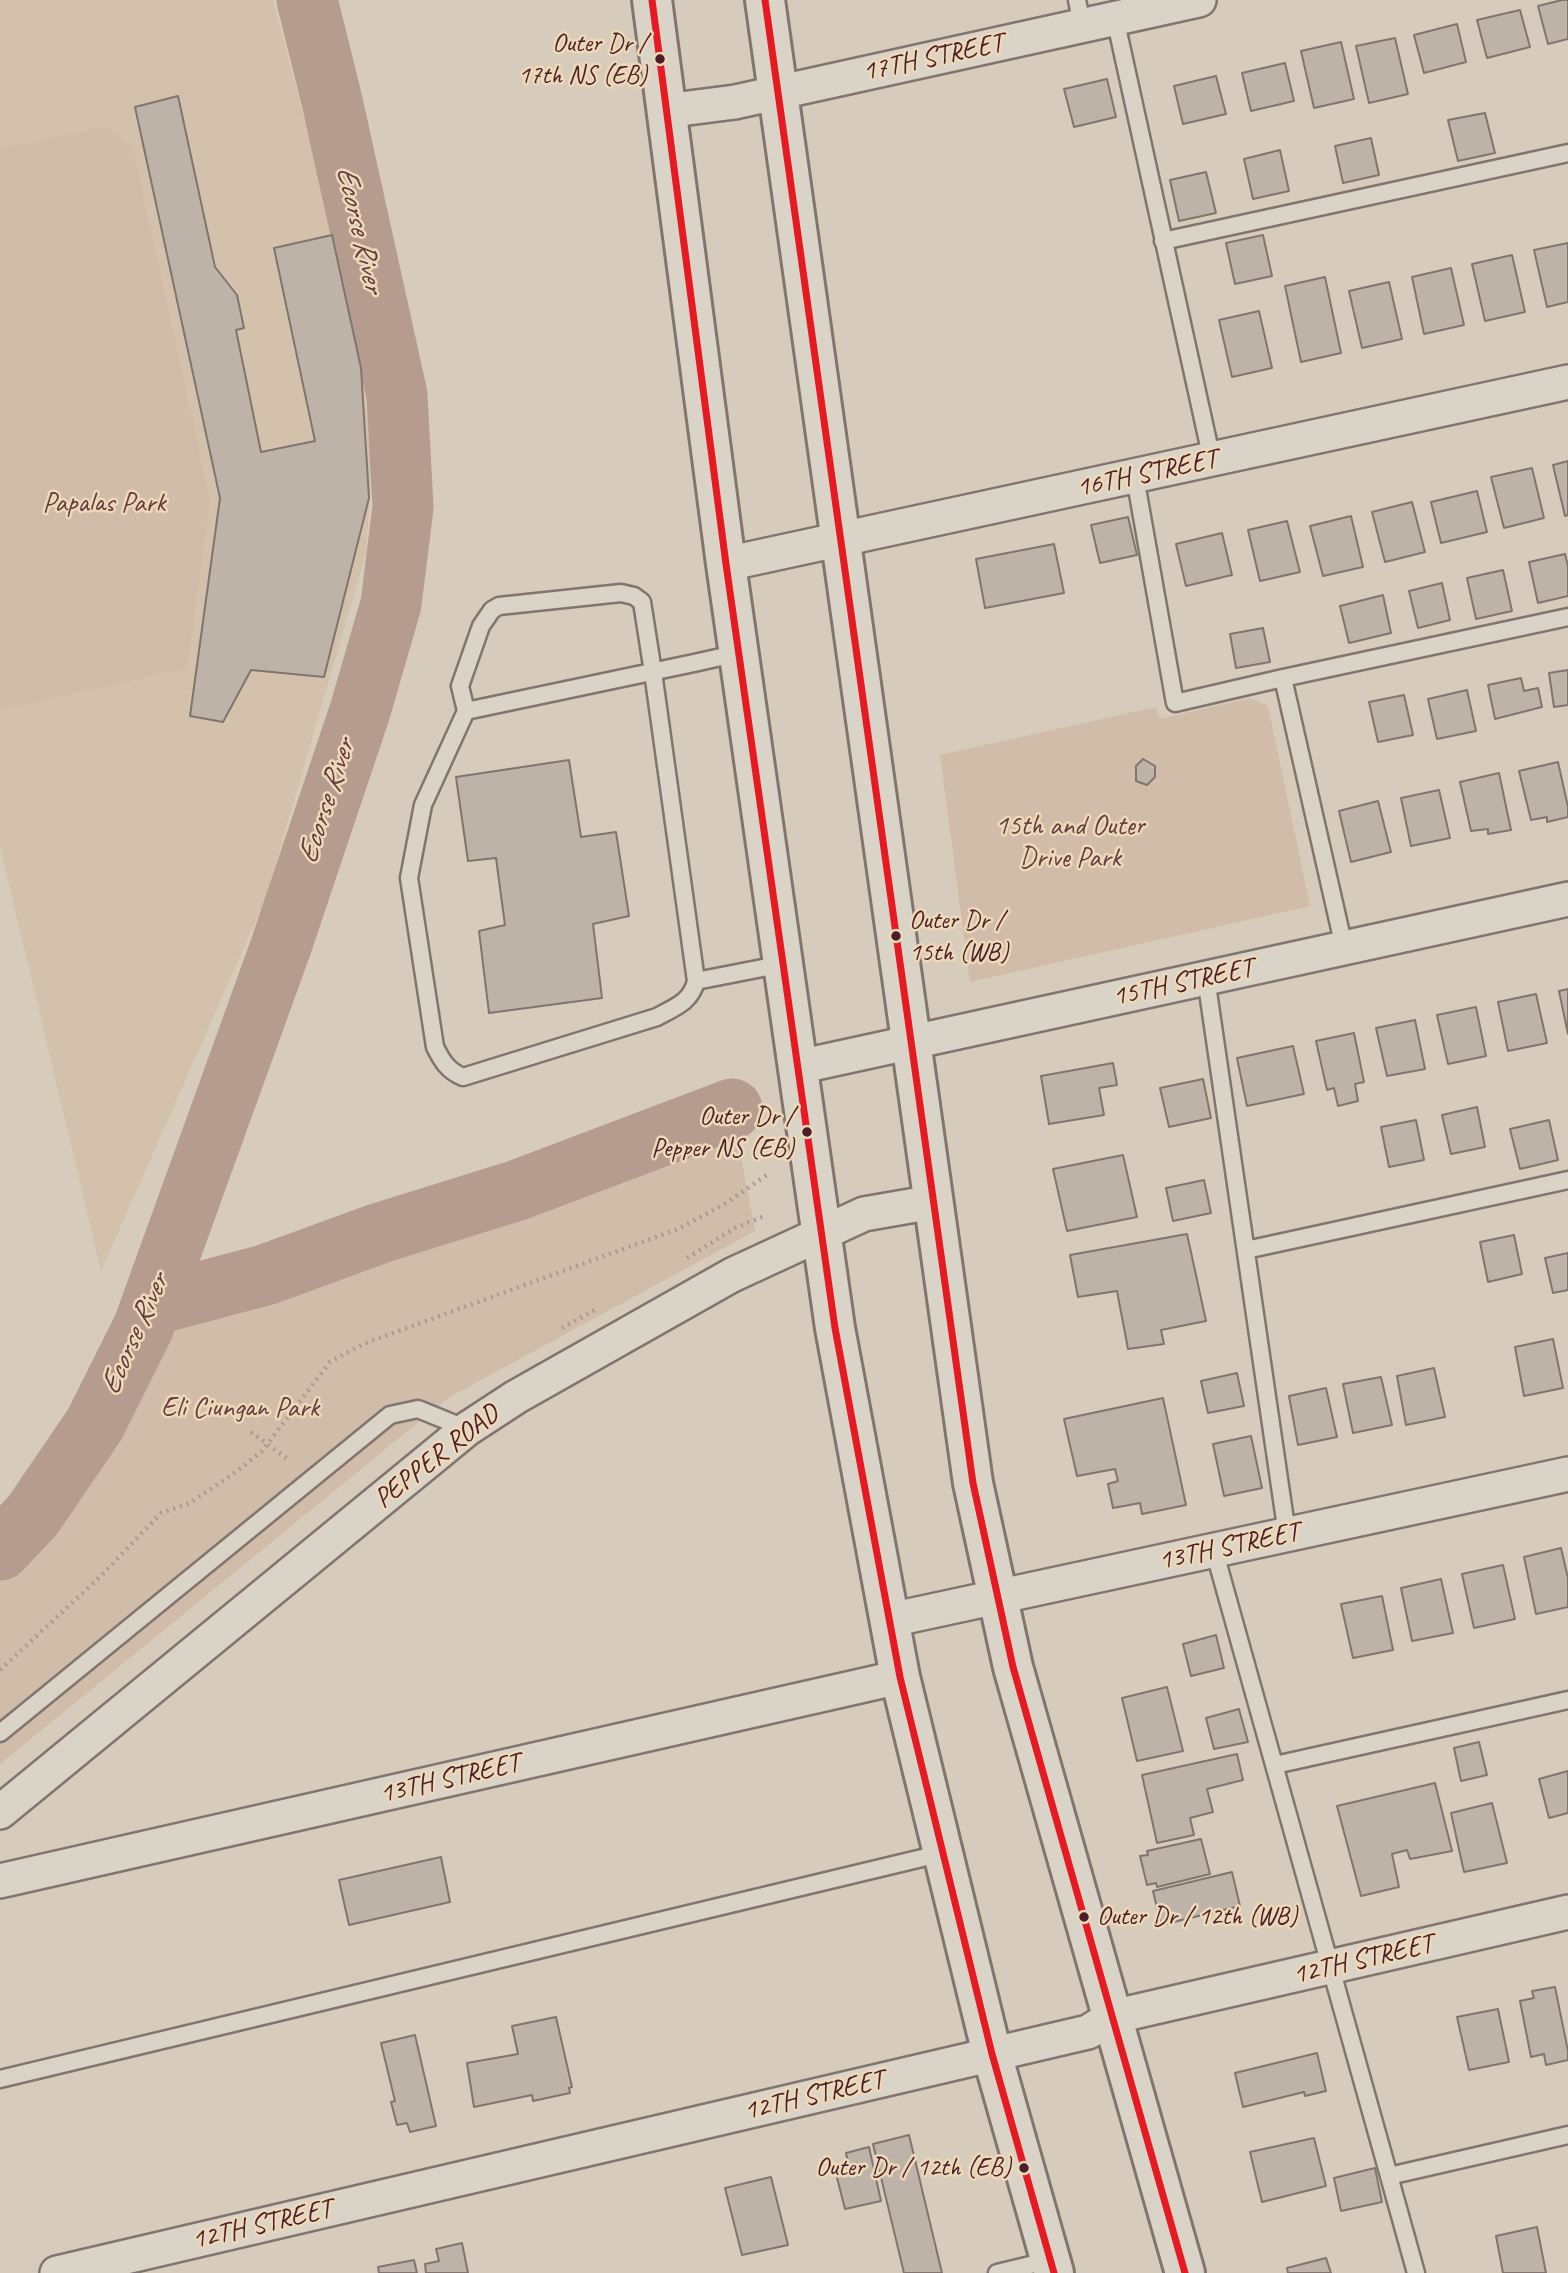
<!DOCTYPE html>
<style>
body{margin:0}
canvas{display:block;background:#d7cbbb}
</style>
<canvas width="1568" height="2273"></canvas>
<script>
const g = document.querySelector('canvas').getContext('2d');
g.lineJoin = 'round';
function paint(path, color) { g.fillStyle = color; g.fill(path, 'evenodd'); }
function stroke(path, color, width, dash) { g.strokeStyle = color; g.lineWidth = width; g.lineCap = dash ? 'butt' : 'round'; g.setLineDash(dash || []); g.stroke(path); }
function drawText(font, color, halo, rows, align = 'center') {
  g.font = font + ' Caveat,sans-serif'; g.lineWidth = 5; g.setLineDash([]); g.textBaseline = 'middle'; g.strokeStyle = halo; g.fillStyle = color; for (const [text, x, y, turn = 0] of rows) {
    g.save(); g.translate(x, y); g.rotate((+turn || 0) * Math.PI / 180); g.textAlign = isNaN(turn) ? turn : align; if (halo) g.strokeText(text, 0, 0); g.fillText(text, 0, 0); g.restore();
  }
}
const built = new Path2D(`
 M0,0H273L359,328L375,429L366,553L265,900L101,1271L0,847Z`);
const green = new Path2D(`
 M107,126L133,148L210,501L187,668L0,710V149Z
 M1250,698L1268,706L1310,906L970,982L940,755L1156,707L1160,719Z
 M732,1109L755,1231L448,1398L0,1764V1550L33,1515L95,1424L143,1328L152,1305L265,1275L518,1190Z`);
const river = new Path2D(`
 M152,1305L265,1275L380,1233L518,1190L732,1109
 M0,1550L33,1515L95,1424L143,1328L280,949L360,711L391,604L403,507L397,395L332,101L307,0`);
const building = new Path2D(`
 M1562,0H1568V39L1548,44L1538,6Z
 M1520,10L1530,47L1487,58L1477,20Z
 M1457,24L1466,62L1424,73L1414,35Z
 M1395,38L1408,94L1369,103L1356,46Z
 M1341,42L1354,99L1314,108L1301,51Z
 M1285,63L1294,101L1251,111L1242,73Z
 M1216,76L1226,114L1183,124L1174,86Z
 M1107,79L1116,117L1074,127L1064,89Z
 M178,96L215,267L237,295L244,328L236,330L261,452L315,441L274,248L332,235L361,368L369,498L324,677L251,670L223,722L190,716L220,498L135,107Z
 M1485,113L1495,153L1458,161L1448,120Z
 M1371,138L1379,175L1343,183L1335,146Z
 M1280,150L1289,191L1253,199L1244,159Z
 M1206,172L1216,213L1179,221L1170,180Z
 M1263,235L1272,276L1235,284L1226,243Z
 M1568,243V302L1547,307L1534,250Z
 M1512,255L1525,312L1485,321L1472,264Z
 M1451,268L1464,325L1424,334L1412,277Z
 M1325,277L1341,353L1301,362L1285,286Z
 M1389,282L1402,339L1362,348L1349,291Z
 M1259,311L1272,368L1232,377L1219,320Z
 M1568,461V515L1565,516L1553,465Z
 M1532,468L1544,518L1504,528L1491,477Z
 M1477,491L1487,532L1441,543L1431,502Z
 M1412,502L1425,552L1385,562L1372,512Z
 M1351,516L1363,567L1323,576L1310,526Z
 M1128,517L1137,555L1100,563L1091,525Z
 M1287,521L1300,572L1260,581L1248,530Z
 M1222,533L1232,575L1186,586L1176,544Z
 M1054,544L1064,593L985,608L976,559Z
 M1565,554L1568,566V596L1538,603L1529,562Z
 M1503,570L1512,611L1476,619L1467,578Z
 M1442,583L1450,620L1418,628L1409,591Z
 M1383,595L1391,633L1349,643L1340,606Z
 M1263,628L1270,662L1236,668L1230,634Z
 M1568,670V705L1554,707L1549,673Z
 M1521,678L1524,691L1538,688L1542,707L1495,719L1488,685Z
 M1467,690L1476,731L1437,739L1428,699Z
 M1404,695L1413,735L1378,742L1369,702Z
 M1143,759L1155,766V777L1147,785L1136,781V766Z
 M569,760L581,837L616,832L629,916L593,924L602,998L489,1013L479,931L505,925L496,858L468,861L456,777Z
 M1558,762L1568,807V817L1547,822V817L1531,820L1519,771Z
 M1499,773L1511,830L1488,834V829L1471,831L1460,782Z
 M1439,790L1450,838L1411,846L1401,798Z
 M1378,801L1391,852L1351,862L1339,811Z
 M1568,989V1034L1559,991Z
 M1536,994L1547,1043L1508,1051L1498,1002Z
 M1476,1007L1486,1056L1448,1064L1437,1015Z
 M1415,1020L1425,1069L1387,1076L1376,1028Z
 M1354,1033L1364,1082L1355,1084L1358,1101L1338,1106L1334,1088L1327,1090L1316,1041Z
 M1293,1046L1304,1094L1247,1106L1237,1058Z
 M1113,1063L1117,1085L1099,1088L1104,1115L1049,1124L1041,1076Z
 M1203,1079L1211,1118L1169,1127L1160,1088Z
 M1477,1107L1485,1147L1451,1154L1442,1115Z
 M1416,1120L1424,1160L1389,1167L1381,1127Z
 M1549,1120L1558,1160L1520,1169L1510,1129Z
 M1123,1155L1137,1217L1067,1231L1053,1169Z
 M1204,1180L1211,1213L1173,1221L1166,1188Z
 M1187,1234L1206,1321L1161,1330L1164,1344L1128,1349L1117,1291L1078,1297L1070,1255Z
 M1514,1235L1522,1274L1488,1282L1480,1242Z
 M1568,1253V1290L1553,1293L1545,1258Z
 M1553,1339L1563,1388L1524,1396L1515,1347Z
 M1434,1368L1445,1417L1406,1425L1397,1376Z
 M1237,1373L1244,1406L1208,1413L1201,1381Z
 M1381,1377L1392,1425L1353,1433L1343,1384Z
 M1326,1388L1337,1437L1298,1445L1289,1396Z
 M1163,1398L1186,1505L1142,1514L1140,1503L1113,1508L1108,1484L1118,1481L1115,1469L1077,1476L1064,1419Z
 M1251,1436L1262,1488L1224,1496L1213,1444Z
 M1561,1548L1568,1578V1607L1536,1614L1524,1557Z
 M1503,1565L1515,1619L1474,1628L1462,1574Z
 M1441,1579L1453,1633L1412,1641L1401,1588Z
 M1382,1596L1393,1650L1353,1658L1341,1604Z
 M1216,1635L1224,1668L1191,1676L1183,1644Z
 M1167,1687L1183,1751L1137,1761L1122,1698Z
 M1239,1709L1248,1742L1214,1749L1206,1718Z
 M1479,1742L1487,1775L1461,1781L1454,1748Z
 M1237,1754L1243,1780L1207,1789L1213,1812L1190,1818L1194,1835L1157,1843L1142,1775Z
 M1568,1771V1813L1549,1818L1539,1779Z
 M1435,1783L1452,1851L1410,1859L1407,1850L1392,1854L1399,1887L1361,1896L1337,1806Z
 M1492,1803L1507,1863L1464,1872L1451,1813Z
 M1201,1839L1210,1874L1157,1887L1156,1883L1147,1885L1140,1856L1148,1855L1147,1851Z
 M441,1857L450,1902L349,1925L339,1880Z
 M1232,1872L1240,1906L1161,1925L1153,1891Z
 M1555,1987L1568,2051V2060L1546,2065L1544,2054L1531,2057L1520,2001L1534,1998L1532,1991Z
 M1498,2009L1509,2062L1469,2070L1457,2017Z
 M556,2017L572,2087L569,2088L570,2093L533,2101L532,2095L474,2107L467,2063L518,2054L512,2026Z
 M415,2035L436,2126L410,2132L407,2123L397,2125L391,2102L395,2101L381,2043Z
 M1317,2053L1326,2091L1305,2096L1304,2092L1243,2107L1235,2073Z
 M909,2135L942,2273H904L873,2144Z
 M1314,2138L1326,2186L1262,2202L1250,2152Z
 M869,2147L881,2201L845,2209L834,2166L848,2162L846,2153Z
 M1375,2168L1382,2202L1341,2211L1334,2178Z
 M771,2177L788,2245L742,2255L725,2188Z
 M1537,2227L1546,2273H1503L1496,2236Z
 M462,2243L468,2273H426L425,2264L439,2261L436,2249Z
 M1326,2258L1331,2273H1288L1287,2268Z
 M414,2260L417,2273H379L378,2267Z`);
const path = new Path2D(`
 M687,1258L735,1228L767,1215
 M562,1328L597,1309
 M251,1432L289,1460
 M0,1670L102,1575L161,1513L190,1503L236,1472L262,1451L330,1362L363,1344L678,1229L723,1205L770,1173`);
const lane = new Path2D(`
 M1077,0L1082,25
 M1115,18L1212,460
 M1163,241L1568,153
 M1135,477L1175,703L1283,678L1344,947
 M1283,678L1568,617
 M466,711L460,686L481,626L492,610L499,606L621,593L634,596L642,602L653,672L696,981C691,1002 675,1007 657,1017L463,1077C448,1071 442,1061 435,1047L409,878L423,805L466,711L694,663L739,653
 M1206,978L1287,1534
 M696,981L783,964
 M1246,1250L1568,1180
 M1214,1550L1389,2176
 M0,1733L390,1415L418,1409L467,1429
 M1275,1765L1568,1700
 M0,2079L943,1853
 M997,2273L1051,2260
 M1416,2273L1389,2176L1568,2135`);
const street = new Path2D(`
 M665,111L735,102L1199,0
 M726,564L1568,382
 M798,1067L1568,899
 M890,1620L1568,1474
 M0,1812L467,1429L516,1397L732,1275L864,1214L933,1202
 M0,1881L900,1677
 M57,2273L1088,2032L1112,2017L1568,1912`);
const secondary = new Path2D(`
 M652,0L726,564L835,1328L900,1677L992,2054L1054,2273
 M765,0L973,1483L1013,1667L1185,2273`);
const bus1 = new Path2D(`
 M652,0L726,564L835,1328L900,1677L992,2054L1054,2273
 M765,0L973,1483L1013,1667L1185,2273`);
const markers = [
 [660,59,6,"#4a1f2b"],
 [896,936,6,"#4a1f2b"],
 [807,1132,6,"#4a1f2b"],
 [1084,1917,6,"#4a1f2b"],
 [1024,2168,6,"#4a1f2b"]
];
const busNames = [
 ["Outer Dr /",647,44],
 ["17th NS (EB)",647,76],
 ["Outer Dr /",909,921,"left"],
 ["15th (WB)",909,953,"left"],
 ["Outer Dr /",794,1117],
 ["Pepper NS (EB)",794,1149],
 ["Outer Dr / 12th (WB)",1097,1917,"left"],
 ["Outer Dr / 12th (EB)",1011,2168]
];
const streetNames = [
 ["17TH STREET",933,58,-12],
 ["16TH STREET",1147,474,-12],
 ["15TH STREET",1183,983,-12],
 ["PEPPER ROAD",437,1457,-38],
 ["13TH STREET",1229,1547,-12],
 ["13TH STREET",450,1779,-13],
 ["12TH STREET",1363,1960,-13],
 ["12TH STREET",814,2096,-13],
 ["12TH STREET",262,2225,-13]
];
const parkNames = [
 ["Papalas Park",104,504],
 ["15th and Outer",1070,827],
 ["Drive Park",1070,859],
 ["Eli Ciungan Park",240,1409]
];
const waterNames = [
 ["Ecorse River",359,229,77],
 ["Ecorse River",327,802,-72],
 ["Ecorse River",135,1335,-66]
];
paint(built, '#d3c1ab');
paint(green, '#d0bca8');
stroke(river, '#b59c8e', 61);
paint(building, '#beb3a8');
stroke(building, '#82746f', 2);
stroke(lane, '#82746f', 21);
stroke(street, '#82746f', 38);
stroke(secondary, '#82746f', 44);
stroke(path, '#a69b95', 4.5, [2, 5]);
stroke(lane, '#dad3c7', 16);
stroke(street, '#dad3c7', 33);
stroke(secondary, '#dad3c7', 38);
stroke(bus1, '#e51a23', 7);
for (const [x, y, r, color] of markers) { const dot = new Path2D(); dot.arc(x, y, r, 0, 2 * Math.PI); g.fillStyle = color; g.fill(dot); stroke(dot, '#edd8b7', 2.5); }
drawText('26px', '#4a1f2b', '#edd8b7', busNames, 'right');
drawText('28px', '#4a1f2b', '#edd8b7', streetNames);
drawText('28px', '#643c41', '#edd8b7', parkNames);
drawText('italic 30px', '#61393f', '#edd8b7', waterNames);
</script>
